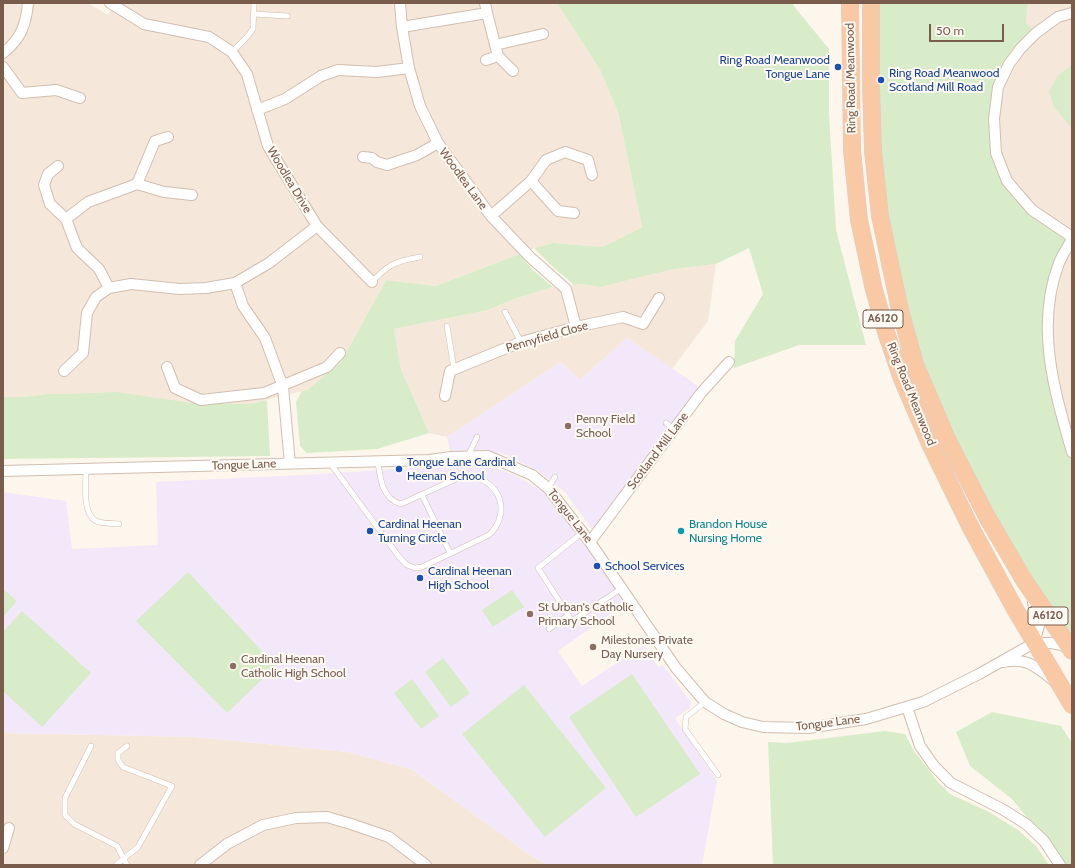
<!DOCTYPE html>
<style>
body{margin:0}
#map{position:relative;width:1075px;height:868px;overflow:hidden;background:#fdf6ec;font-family:Cabin,sans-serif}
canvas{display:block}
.frame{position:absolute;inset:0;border:4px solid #7a5c4d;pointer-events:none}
.scale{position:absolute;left:929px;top:24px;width:75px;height:18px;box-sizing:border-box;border:2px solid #7a5c4d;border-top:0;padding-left:5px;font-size:12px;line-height:14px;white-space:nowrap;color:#7a5c4d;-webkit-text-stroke:3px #fffaf3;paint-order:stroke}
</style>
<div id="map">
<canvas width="1075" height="868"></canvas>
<div class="frame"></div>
<div class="scale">50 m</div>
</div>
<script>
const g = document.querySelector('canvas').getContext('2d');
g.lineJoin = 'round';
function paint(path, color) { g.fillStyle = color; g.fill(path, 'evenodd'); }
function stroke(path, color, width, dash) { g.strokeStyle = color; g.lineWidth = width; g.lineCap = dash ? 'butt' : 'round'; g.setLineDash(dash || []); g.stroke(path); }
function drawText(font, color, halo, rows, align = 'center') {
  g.font = font + ' Cabin,sans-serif'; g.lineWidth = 4; g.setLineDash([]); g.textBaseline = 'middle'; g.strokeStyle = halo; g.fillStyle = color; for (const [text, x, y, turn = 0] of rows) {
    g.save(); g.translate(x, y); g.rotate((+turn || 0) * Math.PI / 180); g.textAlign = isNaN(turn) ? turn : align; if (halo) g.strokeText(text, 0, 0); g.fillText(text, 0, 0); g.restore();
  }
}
const residential = new Path2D(`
 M3,3H88L108,15L114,3H557L600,70L618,112L642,227L603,247L553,243L534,248L436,286L386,280L341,362L307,390L250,404L192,403L69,394H47L22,397H3Z
 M1028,3H1072V237L1032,210L1007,181L994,119L998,87L1026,23Z
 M1072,239V452L1047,332L1059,262Z
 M716,264L708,321L672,369L627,338L580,380L561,362L447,437L429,433L401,369L394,329L488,310L514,299L553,287L582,284L600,287L674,269Z
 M3,733L194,737L348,752L411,769L533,857L548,865H3Z`);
const education = new Path2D(`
 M627,338L701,388L593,531L566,493L541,473L507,455L482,450L450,451L447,437L561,362L580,380Z
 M482,464L499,469L516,476L544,492L573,525L626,603L558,651L582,686L644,645L658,667L663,665L691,702L690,708L675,718L717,781L702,865H548L533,857L411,769L348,752L194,737L3,733V492L66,501L72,549L158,545L156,482L304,475L454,465Z`);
const green = new Path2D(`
 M557,3H795L793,5L829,49V113L836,230L866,345H799L734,368L735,341L763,294L749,248L716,264L674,269L600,287L582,284L574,285L553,267L534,248L553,243L603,247L642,227L618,112L600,70Z
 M871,3H1028L1026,23L1036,33L1009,64L994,119L1007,181L1032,210L1072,237L1059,262L1047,332L1072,452V637L1036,583L993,512L915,364L880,216Z
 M1072,65V127L1069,125L1054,107L1049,91L1058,75Z
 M519,254L533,270L553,287L514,299L488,310L394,329L401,369L429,433L377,449L307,453L300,446L296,402L302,391L307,390L341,362L386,280L436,286Z
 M116,392L192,403L250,404L267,400L270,456L3,459V397H22L47,394H69Z
 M188,572L276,666L227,713L136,621Z
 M3,589L17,601L3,617Z
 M512,590L524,607L493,627L482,610Z
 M22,611L91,673L42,727L3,691V632Z
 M443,658L470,693L451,707L425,672Z
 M632,674L700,774L636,817L569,717Z
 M412,679L439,716L421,729L394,693Z
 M524,685L606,788L545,837L462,734Z
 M992,712L1061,726L1072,743V865H1066L1012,799L970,766L956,732Z
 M885,731L905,734L914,751L938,782L950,794L989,812L1018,830L1036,846L1049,865H773L768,742L787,743Z`);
const service = new Path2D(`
 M254,14L288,16
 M232,52L247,37L253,29L254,3
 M372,282C388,264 397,261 420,257
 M505,312L521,342
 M447,326L454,369
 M666,423L674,429
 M468,456L477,437
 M330,463L400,558L407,565L415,568L422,567L489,535C516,509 494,470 458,478L401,504C382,499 380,478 378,462
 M86,470C86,483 82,514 96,521C102,524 112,523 119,524
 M548,488L555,477
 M422,495L450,553
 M583,532L538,568L572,621L622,588
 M549,629L568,615
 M705,702L686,717L685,729L718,775
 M91,746L65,798V815L74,824L117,846L127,865
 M116,865L138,847L172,786L123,767L118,760V753L127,746`);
const minor = new Path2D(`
 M110,3L144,24L209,37L232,52L247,74L268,146L317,226L372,282
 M400,3L402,27L409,68L420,106L438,143L491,216L530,257L566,289L576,327
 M487,13L498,56L513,71
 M1072,13L1058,17L1036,33L1021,48L1009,64L998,87L994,119L996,153L1007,181L1032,210L1072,237
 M402,27L487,13L485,3
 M495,45L543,34
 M3,53C21,39 26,25 28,3
 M486,60L498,56
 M3,67L22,93L56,90L80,98
 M257,110L285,99L321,76L338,70L377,72L409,68
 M363,157L372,158L377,162L387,165L417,155L438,143
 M58,166L48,174L44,185L50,204L66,219L77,248L99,269L109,288
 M531,181L558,211L574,213
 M137,184L164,192L192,195
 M491,216L531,181L546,160L565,152L588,160L592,175
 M66,219L88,202L137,184L155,141L168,137
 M1072,239C1068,247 1062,255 1059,263C1035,326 1054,390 1072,452
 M235,283L243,306L265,338L283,387L290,464
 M167,367L175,388L201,400L264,393L327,367L340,353
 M64,371L83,353L87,313L96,297L109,288L131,284L180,289L206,288L235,283L269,263L317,226
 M445,396L450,371L521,342L576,327L623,317L643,324L659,298
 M3,471L429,460L451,457L488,456L532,475L548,488L590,542L676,668L705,702L724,714L742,722L763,727L808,728L866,719L923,702L979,674L1034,643H1051L1062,645L1068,649
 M590,542L701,393L729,362
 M1033,603L1040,622L1034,643
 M1003,662C1027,657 1036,667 1053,680
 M907,707L920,746L934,766L951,783L1002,809L1026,824L1044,841L1060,865
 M3,848L9,828
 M200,865L227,844L263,825L296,818L327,817L351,824L389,837L426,865`);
const trunk = new Path2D(`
 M850,3L852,150L859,220L874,290L887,335L902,379L930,444L971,528L1015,609L1072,705
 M871,3V87L873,151L880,216L900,310L915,364L947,439L987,517L1024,580L1072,651`);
const markers = [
 [838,67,4,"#1a4fb4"],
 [881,80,4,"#1a4fb4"],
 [568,426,4,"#8d6e63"],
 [399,469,4,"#1a4fb4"],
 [370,531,4,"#1a4fb4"],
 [681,531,4,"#0f9aa8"],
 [597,566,4,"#1a4fb4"],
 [420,578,4,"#1a4fb4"],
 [530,614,4,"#8d6e63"],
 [593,647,4,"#8d6e63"],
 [233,666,4,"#8d6e63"]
];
const shields = [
 [883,319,40],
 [1048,616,40]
];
const shieldNames = [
 ["A6120",883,319],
 ["A6120",1048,616]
];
const transitNames = [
 ["Ring Road Meanwood",830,60,"right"],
 ["Tongue Lane",830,74,"right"],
 ["Ring Road Meanwood",889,73],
 ["Scotland Mill Road",889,87],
 ["Tongue Lane Cardinal",407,462],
 ["Heenan School",407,476],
 ["Cardinal Heenan",378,524],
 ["Turning Circle",378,538],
 ["School Services",605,566],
 ["Cardinal Heenan",428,571],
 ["High School",428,585]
];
const streetNames = [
 ["Ring Road Meanwood",851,78,-91],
 ["Woodlea Lane",463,179,54],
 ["Woodlea Drive",289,180,59],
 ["Pennyfield Close",547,337,-16],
 ["Ring Road Meanwood",911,394,68],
 ["Scotland Mill Lane",658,451,-53],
 ["Tongue Lane",244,465,-2],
 ["Tongue Lane",570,516,52],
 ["Tongue Lane",828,723,-7]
];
const educationNames = [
 ["Penny Field",576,419],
 ["School",576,433],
 ["St Urban's Catholic",538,607],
 ["Primary School",538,621],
 ["Milestones Private",601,640],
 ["Day Nursery",601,654],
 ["Cardinal Heenan",241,659],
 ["Catholic High School",241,673]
];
const cultureNames = [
 ["Brandon House",689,524],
 ["Nursing Home",689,538]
];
paint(residential, '#f5e8da');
paint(education, '#f3e8fa');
paint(green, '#d8ecc9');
stroke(service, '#d1beb0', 6);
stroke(minor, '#d1beb0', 12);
stroke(trunk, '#dad1cd', 18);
stroke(service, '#fff', 5);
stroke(minor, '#fff', 10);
stroke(trunk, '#f9c8a4', 17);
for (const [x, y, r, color] of markers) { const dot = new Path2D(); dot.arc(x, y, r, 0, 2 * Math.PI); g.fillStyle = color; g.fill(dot); stroke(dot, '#fffaf3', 1.5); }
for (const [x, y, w] of shields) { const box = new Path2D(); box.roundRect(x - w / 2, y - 9, w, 18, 3); g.fillStyle = '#fffaf3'; g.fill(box); stroke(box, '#7a5c4d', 1); }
drawText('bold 11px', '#7a5c4d', null, shieldNames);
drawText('12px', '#164399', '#fffaf3', transitNames, 'left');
drawText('12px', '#7a5c4d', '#fffaf3', streetNames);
drawText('12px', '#785e54', '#fffaf3', educationNames, 'left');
drawText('12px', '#0d838f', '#fffaf3', cultureNames, 'left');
</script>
